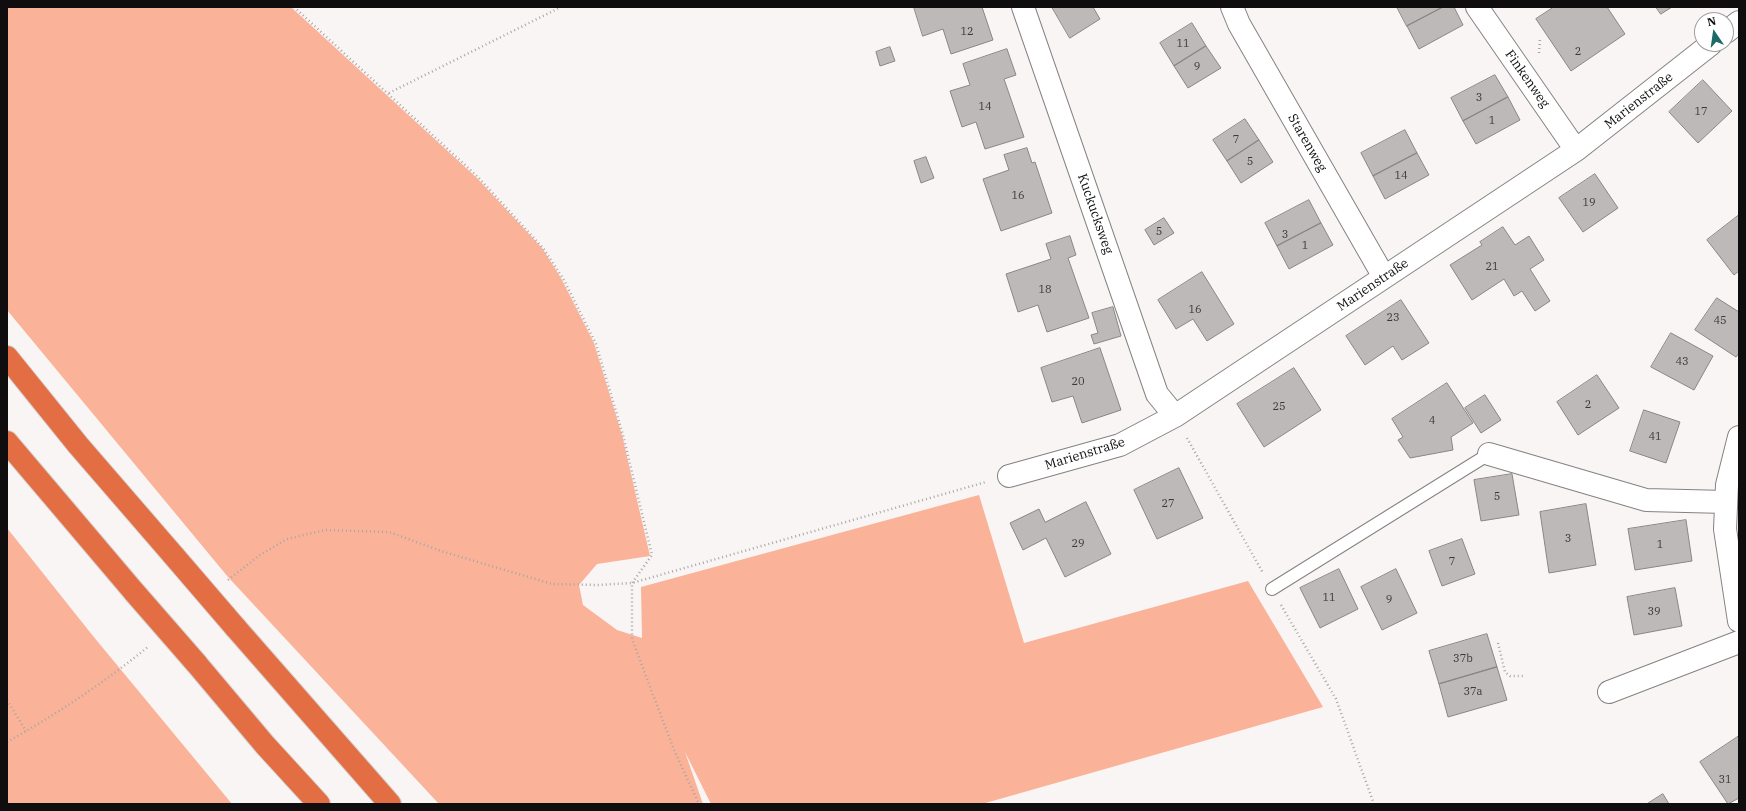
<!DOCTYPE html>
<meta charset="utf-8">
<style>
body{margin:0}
#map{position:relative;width:1746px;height:811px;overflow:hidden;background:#f9f5f4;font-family:"IBM Plex Serif",serif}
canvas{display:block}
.frame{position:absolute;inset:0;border:8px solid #0f0d0d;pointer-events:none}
.north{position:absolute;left:1694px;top:12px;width:40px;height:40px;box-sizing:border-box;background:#fff;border:1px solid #9f9e9e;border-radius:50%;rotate:347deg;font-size:11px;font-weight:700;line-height:16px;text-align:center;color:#0f0d0d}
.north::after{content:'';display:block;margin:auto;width:14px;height:18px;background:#1c6965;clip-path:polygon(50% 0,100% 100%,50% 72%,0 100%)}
</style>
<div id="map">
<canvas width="1746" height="811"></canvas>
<div class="frame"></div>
<div class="north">N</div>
</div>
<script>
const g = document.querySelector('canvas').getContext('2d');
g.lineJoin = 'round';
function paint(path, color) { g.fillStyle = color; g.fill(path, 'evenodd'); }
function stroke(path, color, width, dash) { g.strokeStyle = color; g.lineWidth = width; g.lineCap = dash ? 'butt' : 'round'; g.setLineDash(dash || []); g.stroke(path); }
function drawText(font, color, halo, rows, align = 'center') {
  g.font = font + ' "IBM Plex Serif",serif'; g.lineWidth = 4; g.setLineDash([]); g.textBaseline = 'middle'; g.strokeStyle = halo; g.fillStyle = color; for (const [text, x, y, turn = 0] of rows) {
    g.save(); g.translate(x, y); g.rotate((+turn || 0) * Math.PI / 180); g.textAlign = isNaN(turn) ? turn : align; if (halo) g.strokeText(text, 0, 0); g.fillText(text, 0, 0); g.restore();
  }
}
const green = new Path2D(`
 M7,7H291L477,178L542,248L561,278L594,343L622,435L650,556L597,564L579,585L583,605L617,630L642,638L641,587L979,495L1024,643L1248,581L1323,707L982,804H711L685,752L703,804H439L228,577L7,310Z
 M7,528L93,636L232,804H7Z`);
const building = new Path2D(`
 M914,7H982L993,40L951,54L943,29L923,36Z
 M1052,7H1093L1100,19L1070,38Z
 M1397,7H1443L1407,26Z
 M1443,7H1454L1463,25L1419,49L1407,26Z
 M1554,7H1607L1625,34L1571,71L1536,19Z
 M1656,7H1672L1661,14Z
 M1192,23L1206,46L1174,66L1160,43Z
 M1206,46L1221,68L1188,88L1174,66Z
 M890,47L895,61L880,66L876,52Z
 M1007,49L1016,75L1004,79L1024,137L985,149L976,122L962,127L950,91L970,85L963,64Z
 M1495,75L1508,97L1463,121L1451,98Z
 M1703,80L1732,111L1698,143L1669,112Z
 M1508,97L1520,120L1476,144L1463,121Z
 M1245,119L1259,140L1227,161L1213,140Z
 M1405,130L1417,153L1373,176L1361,153Z
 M1259,140L1273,162L1241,183L1227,161Z
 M1027,148L1032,163L1035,162L1052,213L1001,231L983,179L1009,170L1004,155Z
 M1417,153L1429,175L1385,199L1373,176Z
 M926,157L934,178L921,183L914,161Z
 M1595,174L1618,208L1583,232L1559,198Z
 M1309,200L1321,223L1277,246L1265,223Z
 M1739,215V271L1734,275L1707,240Z
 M1164,218L1174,233L1154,245L1145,230Z
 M1321,223L1333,245L1289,269L1277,246Z
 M1503,227L1515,245L1529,236L1544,260L1530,269L1550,301L1535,311L1522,291L1514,296L1504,279L1472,300L1450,265L1482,245L1480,242Z
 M1070,236L1076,255L1068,258L1089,318L1047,332L1038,305L1018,312L1006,274L1051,259L1046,244Z
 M1202,272L1234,324L1207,341L1193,319L1176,329L1158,300Z
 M1717,298L1739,312V353L1736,357L1695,330Z
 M1401,300L1429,343L1402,360L1393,346L1365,365L1346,336Z
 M1113,307L1121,336L1094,344L1091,335L1098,333L1092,313Z
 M1671,333L1713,356L1694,390L1651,367Z
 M1100,348L1121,410L1082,423L1073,396L1052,402L1041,368Z
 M1294,368L1321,410L1264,447L1237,404Z
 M1597,375L1619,408L1578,435L1557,402Z
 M1447,383L1473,423L1451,437L1453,450L1410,458L1398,440L1403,437L1392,419Z
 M1485,395L1501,420L1481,433L1465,408Z
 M1644,410L1680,422L1666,463L1630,451Z
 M1179,468L1203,518L1157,539L1134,490Z
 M1512,474L1519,515L1481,521L1474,480Z
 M1086,502L1111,554L1065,577L1046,538L1023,550L1010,523L1039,509L1045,522Z
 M1586,504L1596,565L1549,573L1540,512Z
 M1686,520L1692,561L1635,570L1628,529Z
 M1462,539L1475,574L1442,586L1429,551Z
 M1339,569L1358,609L1320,628L1300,588Z
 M1396,569L1417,613L1382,630L1361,587Z
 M1675,588L1682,626L1634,635L1627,597Z
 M1487,634L1497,667L1439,684L1429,651Z
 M1497,667L1507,700L1448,717L1439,684Z
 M1739,736V798L1728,804L1700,762Z
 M1663,794L1669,804H1647Z`);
const path = new Path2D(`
 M294,7L478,177L543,248L564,280L596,344L623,435L652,555L632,583V639L674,750L699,804
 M1539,53L1540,38
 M389,93L561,7
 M1187,438L1263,573
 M228,580L260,555L287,539L325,530L389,532L441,551L552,584L599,585L632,583L986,482
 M1281,605L1336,699L1374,804
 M1498,643L1505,672L1510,676H1524
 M7,700L26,731
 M7,742C57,714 105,682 149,646`);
const service = new Path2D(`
 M1272,589L1489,454`);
const minor = new Path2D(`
 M1023,7L1157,394L1175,416
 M1232,7L1239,24L1384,277
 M1477,7L1576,150
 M1726,32L1739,22
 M1739,437L1727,485L1725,529L1739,621
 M1489,454L1646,500L1726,502
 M1009,476L1120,445L1175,416L1576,150L1711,44
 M1609,692L1739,642`);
const motorway = new Path2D(`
 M7,357L78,445L174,556
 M7,442L135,593
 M235,627L390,804
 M196,663L265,745L319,804`);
const motorwayBridge = new Path2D(`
 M174,556L235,627
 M135,593L196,663`);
const numberNames = [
 ["12",967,32],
 ["11",1183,44],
 ["2",1578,52],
 ["9",1197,67],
 ["3",1479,98],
 ["14",985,107],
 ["17",1701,112],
 ["1",1492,121],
 ["7",1236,140],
 ["5",1250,162],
 ["14",1401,176],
 ["16",1018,196],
 ["19",1589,203],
 ["5",1159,232],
 ["3",1285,235],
 ["1",1305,246],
 ["21",1492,267],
 ["18",1045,290],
 ["16",1195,310],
 ["23",1393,318],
 ["45",1720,321],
 ["43",1682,362],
 ["20",1078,382],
 ["2",1588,405],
 ["25",1279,407],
 ["4",1432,421],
 ["41",1655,437],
 ["5",1497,497],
 ["27",1168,504],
 ["3",1568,539],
 ["29",1078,544],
 ["1",1660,545],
 ["7",1452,562],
 ["11",1329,598],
 ["9",1389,600],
 ["39",1654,612],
 ["37b",1463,659],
 ["37a",1473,692],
 ["31",1725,780]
];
const streetNames = [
 ["Finkenweg",1527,79,55],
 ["Marienstraße",1639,101,-38],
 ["Starenweg",1307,143,60],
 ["Kuckucksweg",1095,214,71],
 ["Marienstraße",1373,285,-34],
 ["Marienstraße",1085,454,-17]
];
paint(green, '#fab298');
paint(building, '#bdb9b8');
stroke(building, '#8a8685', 1);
stroke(service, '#868281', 14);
stroke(minor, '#868281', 24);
stroke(motorway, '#d4d3d3', 24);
stroke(path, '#a9a6a5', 2.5, [1, 3]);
stroke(service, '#fff', 12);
stroke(minor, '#fff', 22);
stroke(motorway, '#e46e43', 22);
stroke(motorwayBridge, '#d4d3d3', 24, []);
stroke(motorwayBridge, '#e46e43', 22);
drawText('11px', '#3a3838', null, numberNames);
drawText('13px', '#0f0d0d', '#fff', streetNames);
</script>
